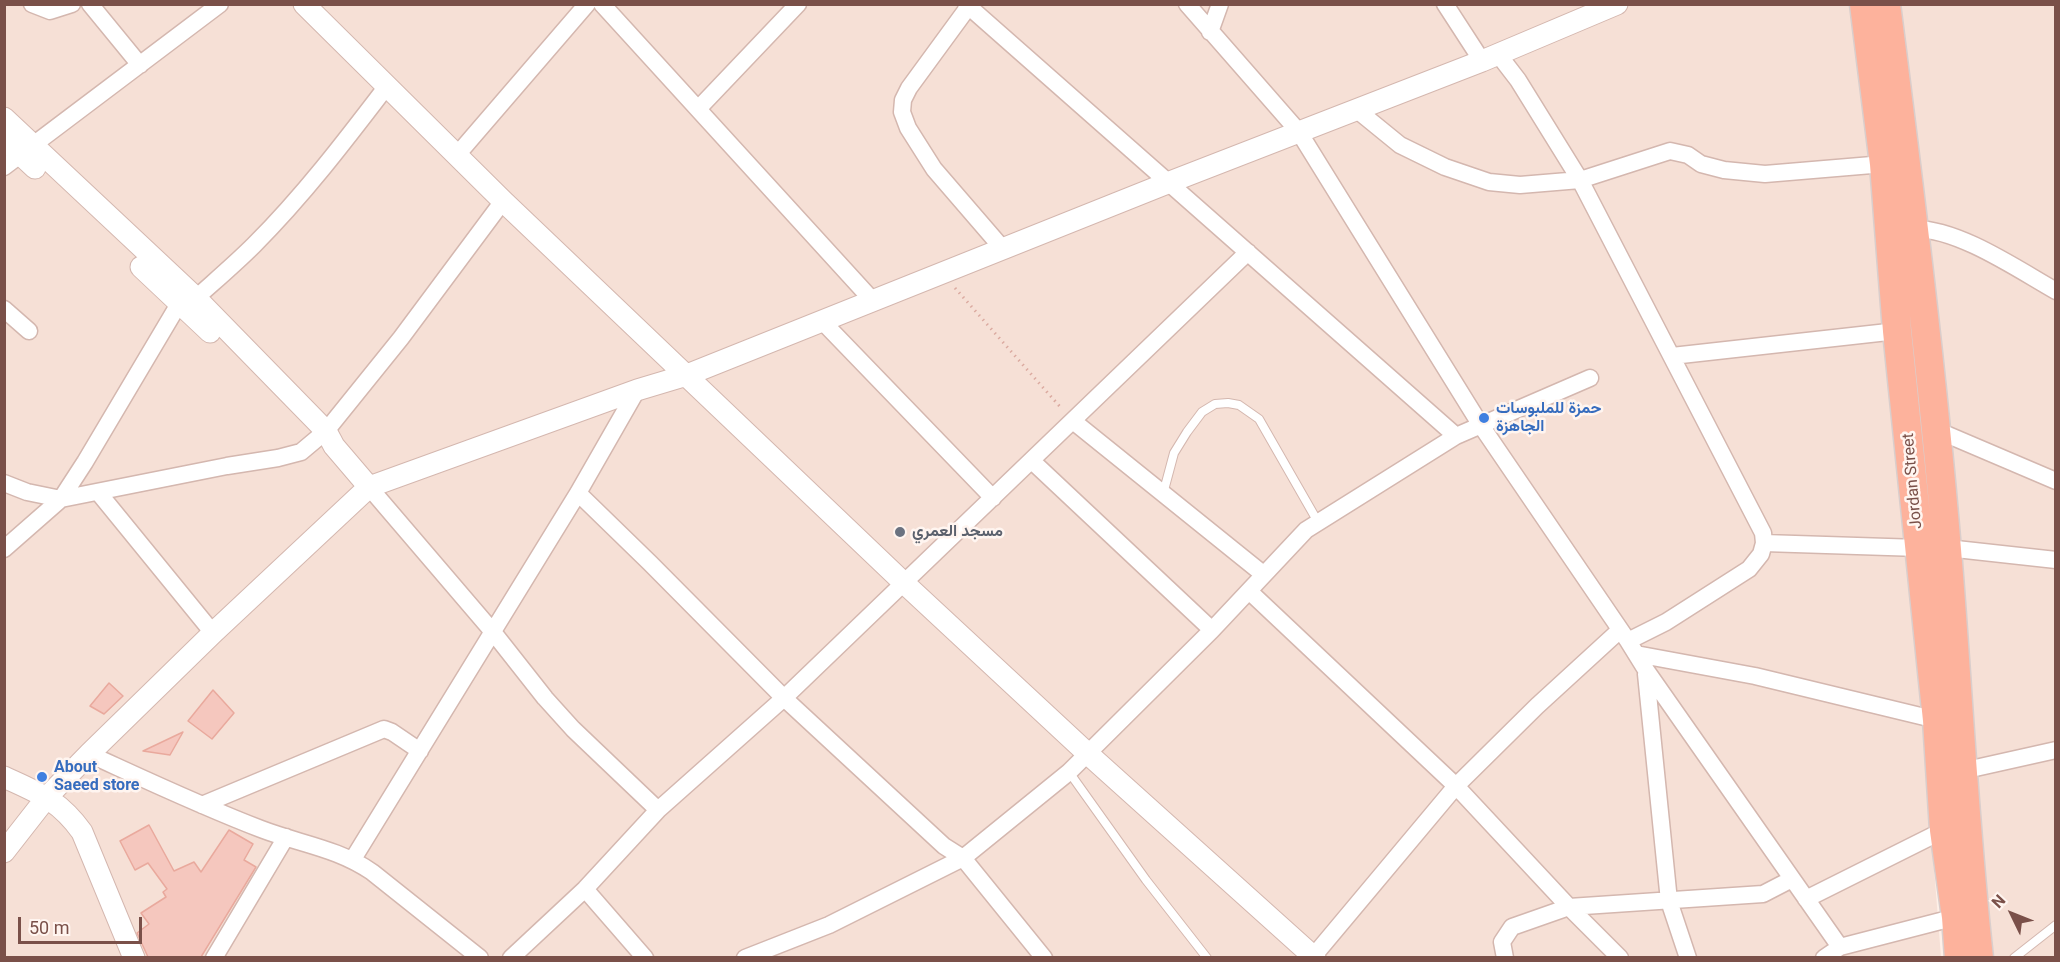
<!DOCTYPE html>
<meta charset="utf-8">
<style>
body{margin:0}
#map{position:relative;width:2060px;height:962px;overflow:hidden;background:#fef0e8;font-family:Roboto,sans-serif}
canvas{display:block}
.frame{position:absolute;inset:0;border:6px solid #7a5049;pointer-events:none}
.north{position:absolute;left:1982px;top:884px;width:60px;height:60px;-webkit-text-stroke:4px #fff5f0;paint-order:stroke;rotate:313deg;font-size:16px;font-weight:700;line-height:24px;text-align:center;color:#7a5049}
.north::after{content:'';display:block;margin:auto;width:21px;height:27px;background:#7a5049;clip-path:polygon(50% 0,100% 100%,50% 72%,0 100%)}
.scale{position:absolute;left:18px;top:917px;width:124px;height:27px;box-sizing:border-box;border:3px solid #7a5049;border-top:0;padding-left:8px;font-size:18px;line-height:21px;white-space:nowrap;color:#7a5049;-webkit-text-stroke:4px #fff5f0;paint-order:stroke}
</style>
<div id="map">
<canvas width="2060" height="962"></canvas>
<div class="frame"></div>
<div class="north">N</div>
<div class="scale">50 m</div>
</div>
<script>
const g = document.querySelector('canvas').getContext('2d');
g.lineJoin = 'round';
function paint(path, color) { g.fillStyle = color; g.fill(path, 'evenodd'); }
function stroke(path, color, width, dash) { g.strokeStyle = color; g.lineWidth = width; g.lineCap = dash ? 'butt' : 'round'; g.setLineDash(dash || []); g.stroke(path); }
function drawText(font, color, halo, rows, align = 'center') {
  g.font = font + ' Roboto,Vazirmatn,sans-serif'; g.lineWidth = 5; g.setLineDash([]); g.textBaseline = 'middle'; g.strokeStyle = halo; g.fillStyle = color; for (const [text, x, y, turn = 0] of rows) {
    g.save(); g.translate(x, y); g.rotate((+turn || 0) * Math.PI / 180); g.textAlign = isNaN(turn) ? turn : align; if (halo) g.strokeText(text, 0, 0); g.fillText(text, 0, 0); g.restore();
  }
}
const residential = new Path2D(`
 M5,5H1857L1880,178L1941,957L5,958Z
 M1890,5H2055V957H1994Z`);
const building = new Path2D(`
 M109,683L123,696L104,714L90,706Z
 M213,690L234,713L212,739L188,721Z
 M183,732L170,755L143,751Z
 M149,825L174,871L194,862L201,872L229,830L253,844L244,860L256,867L201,957H148L137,933L149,924L141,913L166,897L163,892L167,889L148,863L135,870L120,841Z`);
const path = new Path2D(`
 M955,288L1062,409`);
const service = new Path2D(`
 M1163,494L1174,453L1187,432L1202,412L1215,404L1228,403L1239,405L1259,419L1318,522
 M1069,772L1146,880L1207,958
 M2014,958L2056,925`);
const minor = new Path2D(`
 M32,4L50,11L72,4
 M90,4L140,65
 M602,4L873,301
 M966,4L1456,436
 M1187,4L1299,132L1480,424L1628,641L1646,670L1840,947
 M1445,4L1482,61
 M969,6L909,88L903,100L902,112L908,128L934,169L1003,249
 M1210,32L1220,4
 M1498,54L1518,80L1580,180L1763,533L1764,543L1761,554L1749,569L1666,622L1628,641
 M698,109L798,4
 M1357,110L1400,145L1445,167L1489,182L1520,185L1580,180L1670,151L1688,155L1701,164L1724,170L1765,174L1884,164
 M457,155L587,4
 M4,167L220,4
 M1915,229C1959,229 2017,269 2056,291
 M196,298C216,280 236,263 254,245C303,196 345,141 387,86
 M4,309L29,331
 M822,321L993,498
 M1672,356L1897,331
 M1073,421L1263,574
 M1934,429L2056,481
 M1032,461L1212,630
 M4,483L27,492L61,499L227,466L278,458L301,452L326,431L401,338L503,201
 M369,487L493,632L545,698L573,729L658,810
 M98,492L213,633
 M578,493L650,563L784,698L944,846L963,858L1044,958
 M1764,543L1919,548
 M1947,548L2056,560
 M4,549L61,499L85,462L180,302
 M1249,591L1456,786L1569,907L1620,958
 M1636,654L1755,676L1937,720
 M1646,674L1669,901L1688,958
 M89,754C146,780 203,807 261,829C300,844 337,848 372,872L480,958
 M1962,771L2056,750
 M202,805L384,729L392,732L420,751
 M353,859L578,493L637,390
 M585,889L645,958
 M1806,899L1944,830
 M214,958L286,837
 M511,958L585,889L658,810L784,698L1248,252
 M745,958L829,925L963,858L1069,772L1212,630L1306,530L1456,436L1590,378
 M1312,958L1456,786L1537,706L1620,630
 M1505,958L1502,942L1512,927L1569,907L1763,894L1792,879
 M1824,958L1840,947L1956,917`);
const tertiary = new Path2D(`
 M304,4L503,201L904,583L1087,753L1315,958
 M4,118L196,298L326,431L334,446L369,487
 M4,139L35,168
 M141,267L210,332
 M4,777C39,793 59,800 82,832L134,958
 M4,852L47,797L89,754L213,633L369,487L637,390L687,375L1170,182L1482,61L1617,4`);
const trunk = new Path2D(`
 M1864,4L1884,164L1897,331L1937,720L1944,830L1956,917L1959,958
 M1886,4C1909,186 1932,367 1947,550C1958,686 1964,822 1979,958`);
const markers = [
 [1484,418,6,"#3f7fe0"],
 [900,532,6,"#6b7280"],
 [42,777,6,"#3f7fe0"]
];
const shopNames = [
 ["حمزة للملبوسات",1496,409],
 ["الجاهزة",1496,427],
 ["About",54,768],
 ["Saeed store",54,786]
];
const streetNames = [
 ["Jordan Street",1913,481,-95]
];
const worshipNames = [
 ["مسجد العمري",912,532]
];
paint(residential, '#f6e0d6');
paint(building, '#f5c7be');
stroke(building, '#e9a99d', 1.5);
stroke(service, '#d4b7af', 10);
stroke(minor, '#d4b7af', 19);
stroke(tertiary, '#d4b7af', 23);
stroke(trunk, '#dacecc', 31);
stroke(path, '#dbaaa0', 3, [1.5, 4.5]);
stroke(service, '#fff', 8);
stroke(minor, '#fff', 16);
stroke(tertiary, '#fff', 21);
stroke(trunk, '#fdb29c', 28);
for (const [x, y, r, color] of markers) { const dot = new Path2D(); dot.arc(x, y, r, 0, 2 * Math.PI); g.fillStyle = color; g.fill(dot); stroke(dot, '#fff5f0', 2); }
drawText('bold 16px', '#366cbe', '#fff5f0', shopNames, 'left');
drawText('16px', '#7a5049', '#fff5f0', streetNames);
drawText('bold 16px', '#5b616d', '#fff5f0', worshipNames, 'left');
</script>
